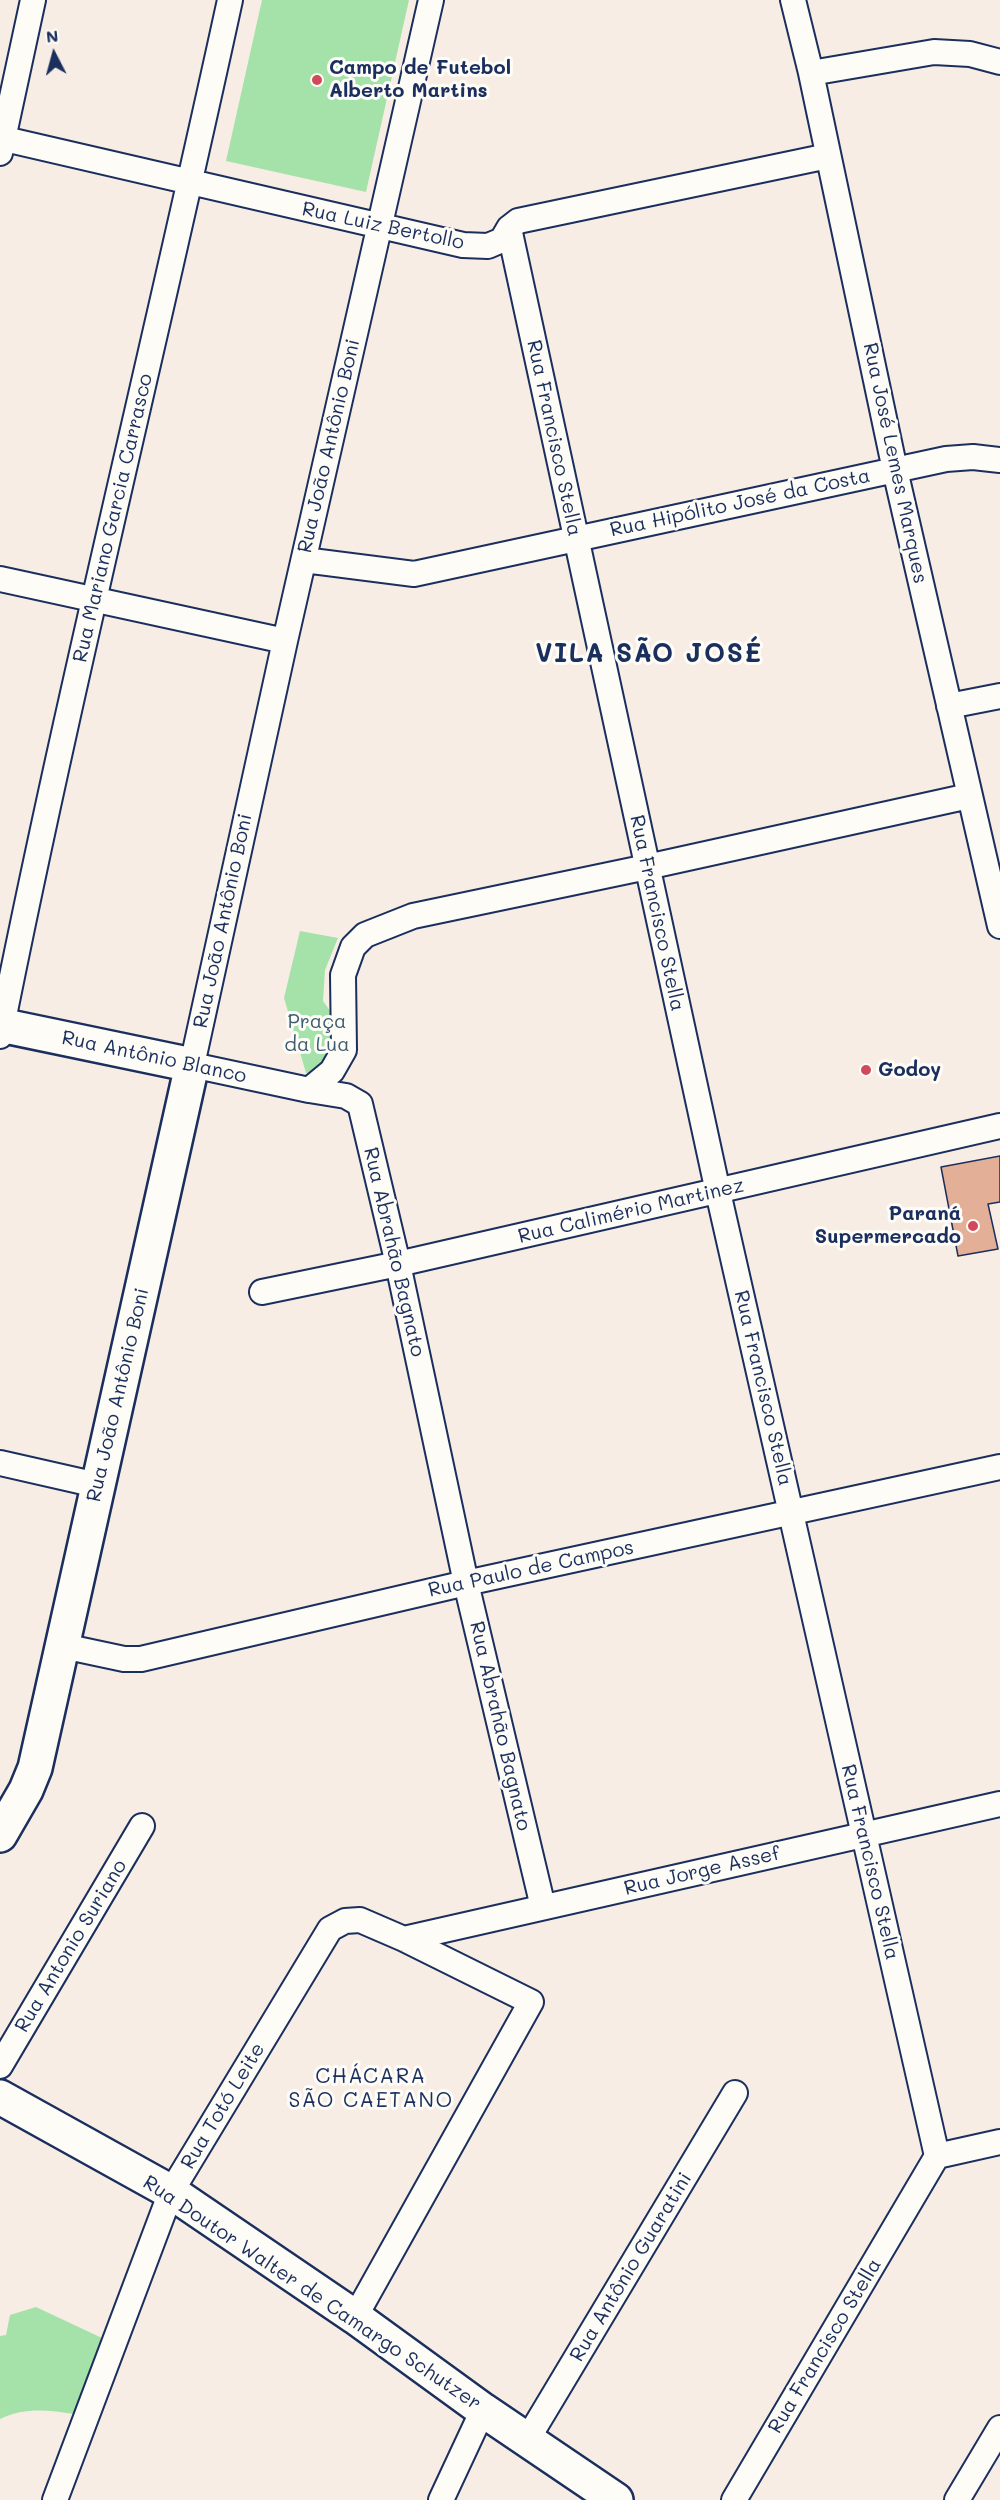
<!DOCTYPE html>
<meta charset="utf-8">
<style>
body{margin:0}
#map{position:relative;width:1000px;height:2500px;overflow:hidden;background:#f8ede4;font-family:Mali,sans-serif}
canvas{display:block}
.north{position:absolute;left:24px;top:24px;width:60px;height:60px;-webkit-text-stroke:4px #fdfcf7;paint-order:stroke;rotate:354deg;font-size:16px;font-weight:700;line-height:24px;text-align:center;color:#1b2f5e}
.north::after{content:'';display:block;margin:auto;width:21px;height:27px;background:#1b2f5e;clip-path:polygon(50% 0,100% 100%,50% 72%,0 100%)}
</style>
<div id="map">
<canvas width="1000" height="2500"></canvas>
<div class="north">N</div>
</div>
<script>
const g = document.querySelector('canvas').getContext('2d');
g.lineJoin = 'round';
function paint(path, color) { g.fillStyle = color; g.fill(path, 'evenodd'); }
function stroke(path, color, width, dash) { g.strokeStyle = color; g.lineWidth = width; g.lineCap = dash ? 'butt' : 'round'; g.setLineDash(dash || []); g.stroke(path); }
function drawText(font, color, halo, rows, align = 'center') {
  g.font = font + ' Mali,sans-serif'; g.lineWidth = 6; g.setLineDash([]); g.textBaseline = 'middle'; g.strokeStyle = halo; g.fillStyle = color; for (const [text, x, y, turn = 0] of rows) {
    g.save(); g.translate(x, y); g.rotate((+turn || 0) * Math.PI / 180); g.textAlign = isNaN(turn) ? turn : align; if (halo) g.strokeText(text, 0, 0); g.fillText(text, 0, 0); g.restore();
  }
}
const green = new Path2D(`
 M262,0H409L366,192L226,161Z
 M300,931L338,938L325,970L323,1001L338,1022L335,1049L315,1072L306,1073L284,998Z
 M36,2307L102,2338L74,2414C48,2410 25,2407 0,2419V2336L6,2335L10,2315Z`);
const building = new Path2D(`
 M1000,1156V1202L988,1204L998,1249L958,1256L941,1167Z`);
const street = new Path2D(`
 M431,0L285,641L192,1065L309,1090L346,1096L360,1104L398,1264L466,1583L543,1907
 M793,0L811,73L895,470L1000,926
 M811,73L934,52L970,54L1000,62
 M0,138L463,245L488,246L502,240L509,228L518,221L828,156
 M0,153L33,0
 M509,228L718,1192L937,2156L734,2500
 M304,560L414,574L946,459L973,457L1000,460
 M0,579L285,641
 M949,706L1000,696
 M0,1036C69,689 155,346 230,0
 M309,1090L332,1071L344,1050L343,975L353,947L365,935L413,916L647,867L969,796
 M262,1292L398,1264L1000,1126
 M0,1463L97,1485
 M63,1646L124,1659H141L466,1583L1000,1467
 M404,1939L1000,1804
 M0,2066L142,1826
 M937,2156L1000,2142
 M527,2440L735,2093
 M55,2500L171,2192L330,1929L345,1921L360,1920L404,1939L531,2002L355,2317
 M441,2500L483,2410
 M957,2500L1000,2428`);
const secondary = new Path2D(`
 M0,1025L192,1065L35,1768L26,1790L0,1835
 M0,2097L171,2192L355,2317L483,2410L616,2500`);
const markers = [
 [317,80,6,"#d1495b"],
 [866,1070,6,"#d1495b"],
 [973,1226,6,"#d1495b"]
];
const poiNames = [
 ["Campo de Futebol",329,68],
 ["Alberto Martins",329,91],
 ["Godoy",878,1070],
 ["Paraná",961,1214,"right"],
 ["Supermercado",961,1237,"right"]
];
const streetNames = [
 ["Rua Luiz Bertollo",383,226,12],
 ["Rua Francisco Stella",554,438,78],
 ["Rua João Antônio Boni",329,446,-77],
 ["Rua José Lemes Marques",895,463,78],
 ["Rua Hipólito José da Costa",740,503,-12],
 ["Rua Mariano Garcia Carrasco",113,518,-77],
 ["Rua Francisco Stella",657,913,78],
 ["Rua João Antônio Boni",223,921,-78],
 ["Rua Antônio Blanco",154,1057,12],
 ["Rua Calimério Martinez",631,1211,-13],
 ["Rua Abrahão Bagnato",394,1252,77],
 ["Rua Francisco Stella",763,1388,77],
 ["Rua João Antônio Boni",118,1395,-77],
 ["Rua Paulo de Campos",531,1569,-12],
 ["Rua Abrahão Bagnato",500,1726,77],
 ["Rua Francisco Stella",870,1862,77],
 ["Rua Jorge Assef",702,1871,-13],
 ["Rua Antonio Suriano",71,1946,-59],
 ["Rua Totó Leite",223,2106,-59],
 ["Rua Antônio Guaratini",631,2267,-59],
 ["Rua Doutor Walter de Camargo Schutzer",312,2293,34],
 ["Rua Francisco Stella",825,2346,-59]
];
const parkNames = [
 ["Praça",317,1022],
 ["da Lua",317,1045]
];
const neighbourhoodNames = [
 ["CHÁCARA",371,2077],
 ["SÃO CAETANO",371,2101]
];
const districtNames = [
 ["VILA SÃO JOSÉ",649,654]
];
paint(green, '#a4e2a9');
paint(building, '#e4af97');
stroke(building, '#1b2f5e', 1.5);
stroke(street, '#1b2f5e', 28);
stroke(secondary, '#1b2f5e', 38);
stroke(street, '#fdfcf7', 24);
stroke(secondary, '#fdfcf7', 33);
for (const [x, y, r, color] of markers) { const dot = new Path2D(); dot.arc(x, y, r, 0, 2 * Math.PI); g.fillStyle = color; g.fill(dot); stroke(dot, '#fdfcf7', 2); }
drawText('bold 20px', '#1b2f5e', '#fdfcf7', poiNames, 'left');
drawText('20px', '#1b2f5e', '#fdfcf7', streetNames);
drawText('20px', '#3d5c71', '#fdfcf7', parkNames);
g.letterSpacing = '1.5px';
drawText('21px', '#1b2f5e', '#fdfcf7', neighbourhoodNames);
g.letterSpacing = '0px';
g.letterSpacing = '1.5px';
drawText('bold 26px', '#1b2f5e', '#fdfcf7', districtNames);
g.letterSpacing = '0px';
</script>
